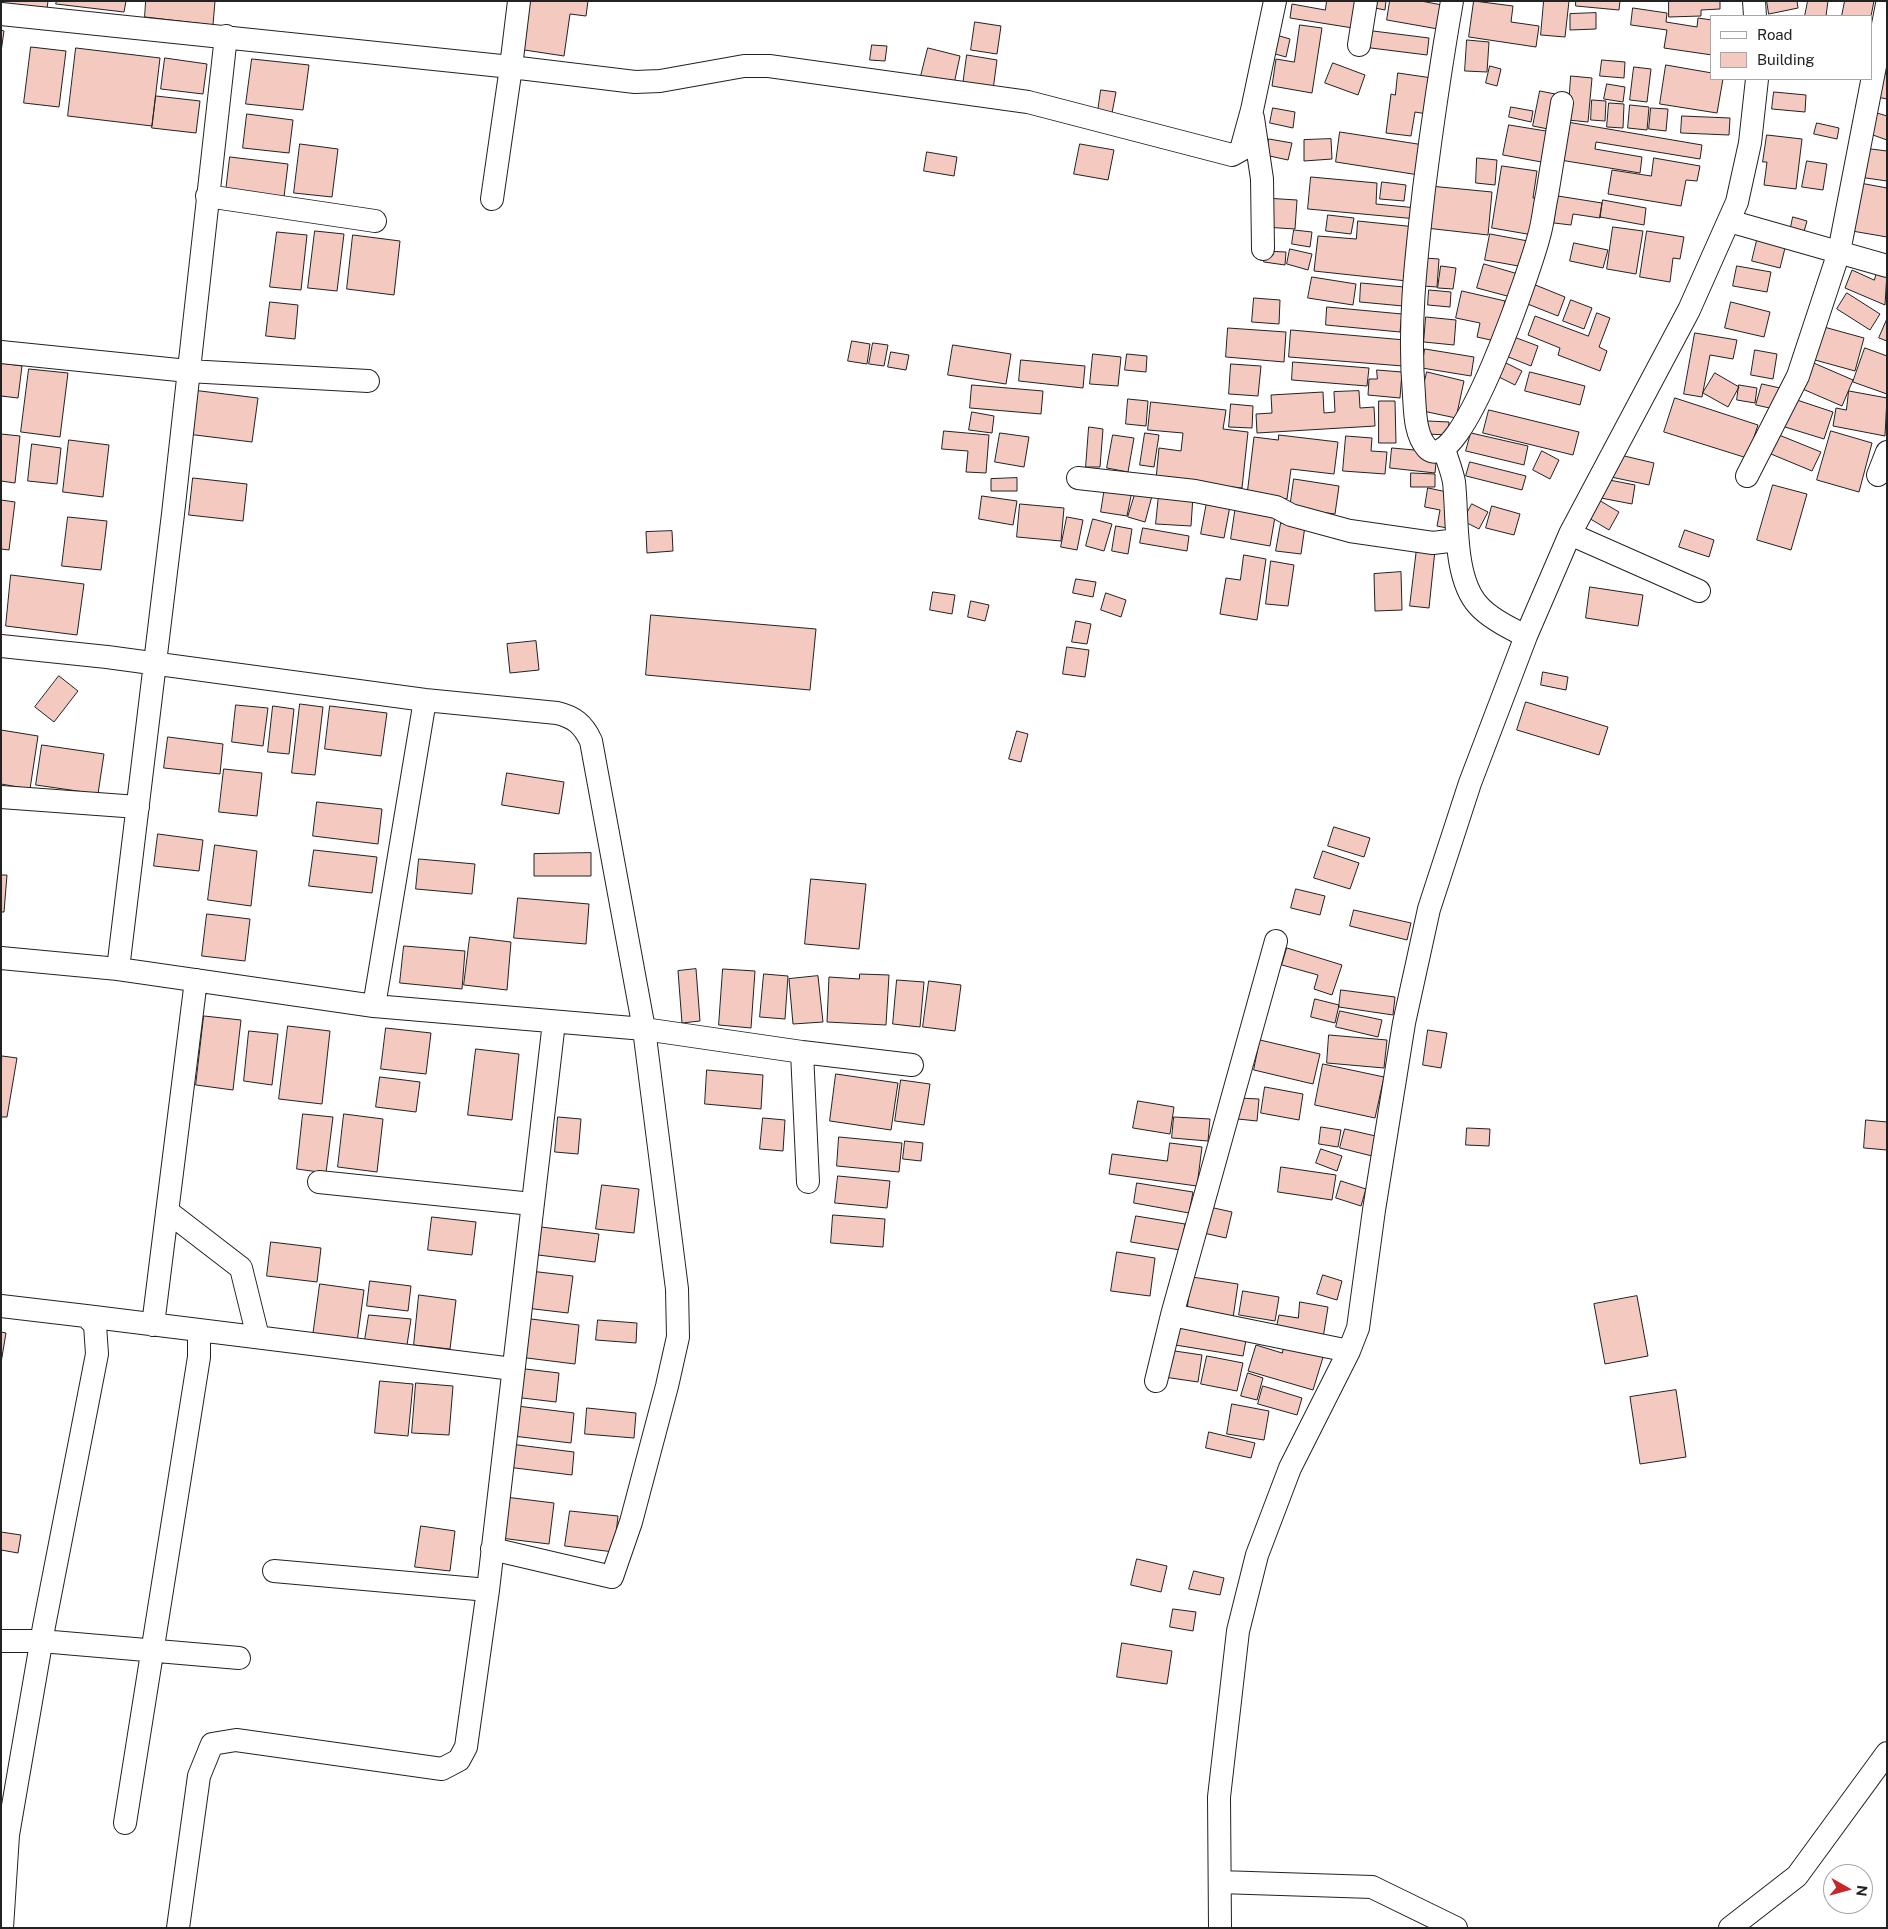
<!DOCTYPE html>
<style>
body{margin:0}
#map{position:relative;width:1888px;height:1929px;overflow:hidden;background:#fff;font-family:"Public Sans",sans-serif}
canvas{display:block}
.frame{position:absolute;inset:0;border:2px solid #222;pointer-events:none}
.legend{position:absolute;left:1710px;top:15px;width:162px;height:65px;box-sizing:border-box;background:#fff;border:1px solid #a7a7a7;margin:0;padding:6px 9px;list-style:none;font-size:15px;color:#222}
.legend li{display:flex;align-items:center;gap:10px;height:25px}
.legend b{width:25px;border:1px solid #a7a7a7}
.north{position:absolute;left:1823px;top:1864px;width:50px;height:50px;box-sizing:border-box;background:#fff;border:1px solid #a7a7a7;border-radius:50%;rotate:97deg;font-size:14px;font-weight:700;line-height:20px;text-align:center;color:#222}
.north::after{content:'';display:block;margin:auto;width:18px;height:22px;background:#c62828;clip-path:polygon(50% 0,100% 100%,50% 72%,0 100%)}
</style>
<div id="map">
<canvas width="1888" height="1929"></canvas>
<div class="frame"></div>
<ul class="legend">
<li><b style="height:6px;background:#fff"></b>Road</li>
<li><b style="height:14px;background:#f3c9c0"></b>Building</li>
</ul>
<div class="north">N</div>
</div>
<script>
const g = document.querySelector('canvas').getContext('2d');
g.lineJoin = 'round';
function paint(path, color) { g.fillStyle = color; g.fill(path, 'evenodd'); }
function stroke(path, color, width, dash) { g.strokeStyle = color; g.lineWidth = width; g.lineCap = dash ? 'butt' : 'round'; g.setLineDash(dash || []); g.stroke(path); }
const building = new Path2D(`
 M1,1H48L47,9L1,3Z
 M57,1H126L124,12L56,4Z
 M146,1H215L213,25L145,17Z
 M525,1H588L586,16L570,14L564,56L518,49Z
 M1327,1H1357L1353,28L1290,18L1292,4L1325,10Z
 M1371,1H1386L1385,10L1370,7Z
 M1390,1H1421L1442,5L1438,29L1387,20Z
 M1474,1L1513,6L1511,22L1539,26L1536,47L1469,37Z
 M1544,1H1569L1565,37L1541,35Z
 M1576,1H1620L1619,10L1576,6Z
 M1669,1H1720V9L1701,10V16L1669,17Z
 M1767,1H1797L1798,8L1769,14Z
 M1808,1H1828L1826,16H1805Z
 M1845,1H1874L1871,16H1842Z
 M1633,8L1667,13L1666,22L1697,27L1698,18L1712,20V55L1664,48L1667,30L1631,25Z
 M1596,13V29L1570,30V14Z
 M975,22L1001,26L997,54L971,50Z
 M1300,25L1322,28L1312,93L1272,86L1276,59L1294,62Z
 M1,30L4,31L1,52Z
 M1365,30L1429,38L1427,55L1363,47Z
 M1273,34L1290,39L1286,57L1268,52Z
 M1467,40L1489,42L1487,72L1465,71Z
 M872,45L887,46L885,61L870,60Z
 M31,47L66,51L59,107L24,103Z
 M76,48L160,58L152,126L68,116Z
 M928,48L960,56L954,84L921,76Z
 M967,55L997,60L993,90L963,85Z
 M165,58L207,64L203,94L161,89Z
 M252,59L309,65L303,110L246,104Z
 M1602,60L1625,62L1624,78L1600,76Z
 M1333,63L1365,75L1358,95L1325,83Z
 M1666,65L1712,73V79H1723L1717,113L1660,104Z
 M1490,66L1501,69L1497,86L1486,83Z
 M1634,67L1651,69L1647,102L1630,100Z
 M1398,73L1432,78L1427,114L1415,112L1411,136L1386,133L1391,94L1395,95Z
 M1881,73L1887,74V99L1877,97Z
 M1571,76L1592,78L1588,122L1568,120Z
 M1607,84L1625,87L1623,102L1604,99Z
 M1101,90L1116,92L1112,113L1098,111Z
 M1540,91L1560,95L1553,130L1533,126Z
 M1774,92L1806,95L1805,112L1772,109Z
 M156,96L200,101L196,133L152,128Z
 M1592,100L1606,101L1605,121L1591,120Z
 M1609,103L1624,104L1623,128L1607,127Z
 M1630,105L1649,107L1647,130L1628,128Z
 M1511,107L1533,111L1531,122L1509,117Z
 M1273,108L1295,112L1293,128L1270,123Z
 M1651,108L1668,109L1666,131L1649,129Z
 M1877,113L1887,116V140L1870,134Z
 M247,114L293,120L289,153L243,148Z
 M1682,116L1730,118L1729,135L1681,133Z
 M1567,122L1702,145L1700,159L1596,142L1595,149L1642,157L1640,173L1560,160Z
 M1817,123L1839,128L1837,139L1814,134Z
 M1509,125L1552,132L1547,163L1503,155Z
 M1340,132L1424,145L1419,175L1336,162Z
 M1767,135L1802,139L1796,189L1764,185L1767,162H1763Z
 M1269,139L1292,143L1288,160L1265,155Z
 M1331,139L1332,159L1304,161V140Z
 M300,144L338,149L332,197L294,193Z
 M1080,144L1114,150L1108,180L1074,174Z
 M1863,148L1887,151V181L1859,177Z
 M927,152L957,157L954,176L924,171Z
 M230,157L288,164L284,197L226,191Z
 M1477,158L1497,160L1495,185L1476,183Z
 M1654,158L1700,166L1697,181L1686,180L1681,206L1608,194L1612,170L1651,176Z
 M1807,161L1827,164L1823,190L1802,187Z
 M1502,166L1537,171L1533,198H1539L1533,235L1492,228Z
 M1311,177L1377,183L1376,204L1417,208V219L1308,209Z
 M1382,182L1406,185L1404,201L1380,199Z
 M1860,183L1887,188V237L1852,231Z
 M1430,186L1492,192L1488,235L1426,228Z
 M1558,196L1602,203L1600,218L1573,214L1571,225L1554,223Z
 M1265,198L1297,200L1295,229L1264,227Z
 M1603,200L1646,208L1644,225L1600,217Z
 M1328,215L1354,218L1351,234L1326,231Z
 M1793,217L1807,221L1803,235L1790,232Z
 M1358,221L1416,227L1407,281L1314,271L1318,236L1356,239Z
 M1613,227L1643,231L1636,274L1607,269Z
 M1294,230L1312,232L1310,247L1292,244Z
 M315,231L344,234L337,291L308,288Z
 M1647,231L1684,237L1680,259L1673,258L1670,282L1640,277Z
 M277,232L307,235L301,290L270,287Z
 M1759,232L1787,240L1780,268L1752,261Z
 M1490,234L1528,241L1524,267L1485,260Z
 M353,235L400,241L394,295L347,289Z
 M1574,243L1608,250L1603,268L1570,261Z
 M1290,249L1312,254L1308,270L1287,264Z
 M1265,251L1286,252L1285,265L1264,262Z
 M1425,258L1439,259L1437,287L1423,286Z
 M1484,264L1518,274L1511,297L1477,288Z
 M1441,266L1456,268L1453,289L1438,288Z
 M1737,266L1771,272L1767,292L1733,286Z
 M1878,269L1887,273L1885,305L1845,288L1852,270L1874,280Z
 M1312,277L1356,284L1353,305L1308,298Z
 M1361,283L1404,287L1403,306L1360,302Z
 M1533,284L1565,297L1558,316L1525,303Z
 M1429,290L1451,292L1450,307L1428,305Z
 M1462,291L1505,301L1495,341L1477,337L1480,323L1456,318Z
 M1847,293L1880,314L1870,330L1837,309Z
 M1254,298L1280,300L1279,324L1252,322Z
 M1571,300L1592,308L1584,329L1563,321Z
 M270,302L298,305L295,339L266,336Z
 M1731,302L1770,312L1764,337L1725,328Z
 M1327,307L1402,314L1400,332L1326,325Z
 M1597,313L1610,318L1599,347L1607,351L1600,371L1558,355L1560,348L1528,335L1535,316L1588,336Z
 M1426,317L1456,320L1454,345L1424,342Z
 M1887,319V341L1879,338Z
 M1824,327L1864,338L1855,371L1815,360Z
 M1228,328L1286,332L1284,362L1226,357Z
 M1291,330L1405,340L1403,366L1289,357Z
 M1695,333L1737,340L1733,359L1710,355L1702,397L1684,394Z
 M1514,337L1538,346L1531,366L1506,356Z
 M852,341L870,344L867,364L848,361Z
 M873,343L888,345L884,366L869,364Z
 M953,345L1011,354L1006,384L948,375Z
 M1865,348L1887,356V394L1853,382Z
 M1425,349L1474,357L1471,376L1422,368Z
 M1755,350L1777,354L1773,379L1751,375Z
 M891,352L909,355L906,370L888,367Z
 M1093,354L1121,357L1118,386L1090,384Z
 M1127,354L1147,356L1146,372L1125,370Z
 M1021,360L1085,366L1083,388L1019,381Z
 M1500,360L1522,371L1515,385L1493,374Z
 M1809,361L1853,380L1842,406L1798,387Z
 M1293,362L1369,368L1367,386L1292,380Z
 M1,363L22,366L18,398L1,396Z
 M1231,364L1261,366L1258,396L1229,394Z
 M29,369L68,373L60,437L21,432Z
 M1377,370L1402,372L1400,398L1368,395L1369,379H1377Z
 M1427,372L1464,381L1456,418L1418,410Z
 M1530,372L1585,386L1580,405L1525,391Z
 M1715,373L1739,387L1728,407L1703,393Z
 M1762,384L1780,388L1774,409L1756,405Z
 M972,385L1043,391L1041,414L970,408Z
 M1739,385L1757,388L1755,403L1737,400Z
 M192,390L258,398L252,442L187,434Z
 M1359,391L1360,408L1374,407L1375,426L1257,433L1256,414L1272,413L1271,395L1323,392L1324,413L1335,412L1334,392Z
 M1849,391L1887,398L1885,436L1833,426L1836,408L1846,410Z
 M1675,398L1758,425L1747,458L1664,432Z
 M1128,399L1148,401L1146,426L1126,424Z
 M1794,399L1833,412L1824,439L1785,427Z
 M1379,401H1395L1396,443H1379Z
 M1151,402L1226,410L1223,429L1248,432L1242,488L1156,479L1159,448L1181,451L1183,433L1148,430Z
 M1231,404L1253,406L1252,428L1229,427Z
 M1489,410L1579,432L1573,455L1483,433Z
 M972,412L994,416L992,433L969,430Z
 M1428,421L1449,422L1448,435L1427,434Z
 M1089,427L1103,429L1100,467H1086Z
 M944,431L989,435L986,473L966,472L968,451L942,449Z
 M1831,431L1872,443L1859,492L1817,480Z
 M1000,433L1029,437L1024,467L995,462Z
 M1145,433L1159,435L1154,467L1140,465Z
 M1471,433L1528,446L1524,465L1466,451Z
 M1,434L20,436L15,483L1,481Z
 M1113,435L1134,438L1128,472L1107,468Z
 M1279,435L1338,442L1334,474L1291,469L1287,499L1247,495L1254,437L1278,440Z
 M1779,435L1821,452L1812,471L1771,454Z
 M1346,436L1372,438L1371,451L1387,452L1385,474L1343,471Z
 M69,440L109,445L103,497L63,492Z
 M32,444L61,448L57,484L28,481Z
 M1392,448L1437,452L1435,473L1390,468Z
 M1542,451L1559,460L1550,479L1533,470Z
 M1616,454L1654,463L1649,485L1611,477Z
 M1470,462L1526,476L1522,490L1466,476Z
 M1411,473L1435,474V487H1411Z
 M193,478L247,484L243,521L189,515Z
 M1017,478V491H991V479Z
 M1294,479L1339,486L1335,514L1290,508Z
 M1604,479L1635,485L1632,504L1601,498Z
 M1773,485L1807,494L1791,550L1757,540Z
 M1105,487L1132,491L1127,516L1101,512Z
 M1428,488L1452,493L1447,528L1437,526L1440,510L1425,507Z
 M1136,491L1152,496L1145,522L1128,517Z
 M1159,494L1193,496L1191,526L1156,524Z
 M982,496L1017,501L1013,525L979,519Z
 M1597,499L1619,512L1609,530L1587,517Z
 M1,500L15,502L9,550L1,549Z
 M1207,502L1230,506L1224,538L1201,534Z
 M1020,504L1064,508L1061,541L1017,537Z
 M1472,504L1488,512L1479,529L1463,521Z
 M1236,505L1276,511L1270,546L1231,539Z
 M1492,506L1520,514L1514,535L1486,528Z
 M68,517L107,521L101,570L62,566Z
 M1067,517L1083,520L1077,550L1061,547Z
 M1093,519L1112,524L1104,551L1086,546Z
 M1281,523L1305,526L1301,554L1276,551Z
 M1116,526L1132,529L1128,554L1112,551Z
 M1143,528L1189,536L1187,551L1140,543Z
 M1685,530L1714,540L1709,557L1679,547Z
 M672,531L673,551L647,553L646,532Z
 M1417,548L1435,550L1429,608L1410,606Z
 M1244,555L1266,559L1257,620L1220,614L1226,578L1240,580Z
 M1271,561L1294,565L1288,606L1266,604Z
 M1401,572L1402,610L1375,611L1374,574Z
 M11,575L84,584L77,635L6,626Z
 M1076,579L1096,582L1093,597L1073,593Z
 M1590,587L1643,595L1638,626L1586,618Z
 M933,592L955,595L952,614L930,610Z
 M1106,593L1126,600L1121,617L1101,610Z
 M971,601L989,605L985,621L968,617Z
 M651,615L816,629L810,690L646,675Z
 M1076,621L1091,624L1087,644L1072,642Z
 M536,641L539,670L510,673L507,644Z
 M1067,647L1089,650L1085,677L1063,674Z
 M1543,672L1568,677L1566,690L1541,685Z
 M59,676L78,691L54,722L35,707Z
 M1526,702L1608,727L1599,755L1517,730Z
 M300,704L323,707L315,775L292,773Z
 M236,705L268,708L263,746L232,742Z
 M273,706L294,709L289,754L268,752Z
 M330,706L387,713L381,756L325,749Z
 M1,730L38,736L30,789L1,784Z
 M1017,731L1028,734L1021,762L1009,759Z
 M168,737L223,744L220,774L164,768Z
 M42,745L104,754L98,794L36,785Z
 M224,769L262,773L257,816L219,812Z
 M507,773L564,782L559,814L502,805Z
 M317,802L382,809L378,844L313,836Z
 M1334,827L1370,838L1364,857L1328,846Z
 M158,834L203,840L199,871L154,866Z
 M215,845L257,851L251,906L208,900Z
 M314,850L377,857L372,893L309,886Z
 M1323,851L1359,863L1350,889L1314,878Z
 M591,853V876H534V854Z
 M419,859L475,864L472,894L416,889Z
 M1,875H7L4,912H1Z
 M811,879L866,884L859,949L805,944Z
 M1296,889L1325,896L1320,915L1291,908Z
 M518,898L589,904L586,944L514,938Z
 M1354,910L1411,923L1407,940L1350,926Z
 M207,914L250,919L245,961L202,956Z
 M470,937L511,942L507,990L464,985Z
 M404,946L465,951L462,989L400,983Z
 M1287,948L1342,965L1332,995L1314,989L1318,975L1282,965Z
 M696,969L700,1021L682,1023L678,971Z
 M723,969L755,971L751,1028L719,1025Z
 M764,974L788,976L785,1019L760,1017Z
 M860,974L889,975L886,1025L827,1022L829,977L859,979Z
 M818,976L823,1022L793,1024L789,979Z
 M897,980L924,982L920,1027L893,1024Z
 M929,981L961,985L955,1031L923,1027Z
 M1341,990L1395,997L1393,1015L1339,1007Z
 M1315,999L1339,1005L1335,1023L1311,1017Z
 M1340,1011L1382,1020L1378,1037L1336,1027Z
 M204,1016L241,1020L233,1090L196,1085Z
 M288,1026L330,1031L322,1104L279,1099Z
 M386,1028L431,1033L426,1074L381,1069Z
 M1428,1030L1447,1033L1441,1068L1423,1065Z
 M249,1031L278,1034L272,1085L244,1081Z
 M1329,1035L1387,1040L1384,1068L1327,1063Z
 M1260,1040L1320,1054L1313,1084L1254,1070Z
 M476,1049L519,1054L512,1120L468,1115Z
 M2,1056L17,1058L7,1117H1Z
 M1323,1064L1384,1077L1375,1118L1315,1105Z
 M707,1070L763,1075L761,1109L705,1104Z
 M836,1074L898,1083L891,1130L830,1121Z
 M380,1077L420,1082L416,1112L376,1107Z
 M901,1080L930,1084L924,1125L895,1121Z
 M1265,1087L1303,1094L1299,1120L1261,1113Z
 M1239,1098L1259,1099L1257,1121L1238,1119Z
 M1138,1101L1174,1107L1170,1134L1133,1128Z
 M303,1114L333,1117L326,1173L297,1169Z
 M344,1114L383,1119L377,1172L338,1167Z
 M558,1117L581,1119L578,1154L555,1152Z
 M1174,1117L1210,1119L1208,1141L1172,1138Z
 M763,1118L785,1120L783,1151L760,1149Z
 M1866,1120L1887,1122V1150L1864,1148Z
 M1321,1127L1341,1130L1338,1147L1319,1144Z
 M1467,1128L1490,1129L1489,1146L1466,1145Z
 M1345,1129L1380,1137L1376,1157L1340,1148Z
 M839,1137L902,1143L899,1172L837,1166Z
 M905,1141L923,1143L921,1161L903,1159Z
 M1170,1143L1202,1147L1197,1186L1109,1174L1112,1154L1167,1161Z
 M1321,1149L1342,1156L1337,1171L1316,1163Z
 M1281,1167L1336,1175L1332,1200L1278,1192Z
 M838,1176L890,1181L887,1208L835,1203Z
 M1341,1181L1366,1189L1361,1206L1336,1198Z
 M1137,1183L1193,1192L1189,1213L1134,1203Z
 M602,1185L639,1189L634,1233L596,1229Z
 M1205,1206L1232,1212L1226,1238L1199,1232Z
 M833,1215L885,1219L883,1247L831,1243Z
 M1136,1216L1185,1224L1180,1250L1131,1242Z
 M432,1217L476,1222L472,1255L428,1250Z
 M541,1227L599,1234L595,1262L538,1255Z
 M271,1242L321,1248L317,1282L267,1276Z
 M1117,1252L1155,1258L1150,1296L1111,1291Z
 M530,1271L573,1276L568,1313L526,1308Z
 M1323,1275L1342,1281L1337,1300L1317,1294Z
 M1192,1277L1238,1284L1233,1318L1187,1312Z
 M370,1281L411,1286L408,1311L367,1306Z
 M320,1284L364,1290L357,1342L313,1336Z
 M1243,1291L1279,1297L1275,1321L1239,1315Z
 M419,1295L456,1300L450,1349L414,1345Z
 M1637,1296L1648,1356L1605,1364L1594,1304Z
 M1300,1302L1328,1307L1323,1338L1276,1329L1279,1315L1298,1318Z
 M369,1315L411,1319L407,1345L365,1340Z
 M523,1318L579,1325L575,1364L519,1357Z
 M598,1320L637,1323L636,1343L596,1340Z
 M1173,1322L1247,1335L1243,1356L1169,1344Z
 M1,1332L6,1333L1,1363Z
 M1285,1342L1324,1354L1313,1390L1248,1371L1256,1345L1282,1353Z
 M1168,1350L1202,1355L1198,1382L1164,1377Z
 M1207,1356L1243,1363L1237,1391L1201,1384Z
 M517,1368L559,1373L556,1402L514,1397Z
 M1248,1373L1263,1378L1257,1400L1241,1396Z
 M380,1381L413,1384L408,1436L375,1433Z
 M416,1383L453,1386L449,1435L412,1433Z
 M1263,1386L1302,1398L1297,1415L1258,1404Z
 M1676,1390L1686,1457L1640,1464L1630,1397Z
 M1232,1404L1269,1411L1264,1440L1227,1434Z
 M517,1406L574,1413L571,1443L513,1436Z
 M587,1408L636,1413L634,1438L585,1434Z
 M1209,1432L1255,1443L1251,1458L1206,1448Z
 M510,1444L574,1452L572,1475L507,1467Z
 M505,1497L554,1503L549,1544L500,1538Z
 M570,1511L618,1516L614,1552L565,1546Z
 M421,1526L455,1531L450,1571L415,1567Z
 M1,1532L21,1535L18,1553L1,1550Z
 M1137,1559L1167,1566L1161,1592L1131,1585Z
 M1194,1571L1224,1578L1220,1595L1189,1589Z
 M1173,1609L1196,1612L1193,1631L1170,1627Z
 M1122,1643L1172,1651L1167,1684L1117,1677Z`);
const minor = new Path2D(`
 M1452,1C1441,64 1432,126 1424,189C1416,259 1408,325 1414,395C1415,412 1415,435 1427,448C1460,483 1533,260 1539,236C1543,223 1544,208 1547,195C1552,164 1557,134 1562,103
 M1754,1L1755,16
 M1,14L511,67L635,82L660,81L744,66H769L1028,102L1232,155L1241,150L1252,110L1275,1
 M1359,45L1366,1
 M1253,118L1262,179L1263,249
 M207,196L375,221
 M492,199L511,67L519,1
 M1729,221L1887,266
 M1,352L188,371L368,381
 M1444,449C1447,459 1452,471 1454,482C1458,517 1453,577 1478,605C1489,618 1511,629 1526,636
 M1878,475L1887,452
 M1747,476L1798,376L1839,252L1887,4
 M1078,478L1195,491L1276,507L1291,515L1350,531L1433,543L1457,540
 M1570,534L1699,591
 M1,646L107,657L425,700L557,713C574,717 583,724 591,741L644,1029L677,1289L678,1337L667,1386L631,1522L612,1577L492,1549
 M1,797L138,807
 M1,958L118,969L374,1006L644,1029L802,1052L912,1065
 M118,969L173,514L226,36
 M374,1006L425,700
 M802,1052L808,1182
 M319,1182L532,1204
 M167,1211L241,1268L258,1337
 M1,1306L86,1316L95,1325L97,1354L44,1626L8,1835L2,1928
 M1172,1315L1349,1351
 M86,1316L513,1369
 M153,1325L196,980
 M1156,1381L1172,1315L1276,941
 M274,1571L488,1590
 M1,1641H41L239,1658
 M125,1823L199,1357V1330
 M1220,1882L1372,1887L1456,1928
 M178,1928L199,1776L212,1744L236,1740L442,1769L459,1760L466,1747L488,1590L554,1022
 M1220,1928L1219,1797L1238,1631L1257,1555L1290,1468L1349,1351L1358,1328L1374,1210L1404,1023L1429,909L1470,783L1526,636L1570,534L1689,310L1737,202L1750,143L1757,79
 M1730,1928L1797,1876L1887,1753`);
paint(building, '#f3c9c0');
stroke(building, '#222', 1);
stroke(minor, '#222', 24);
stroke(minor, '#fff', 22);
</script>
